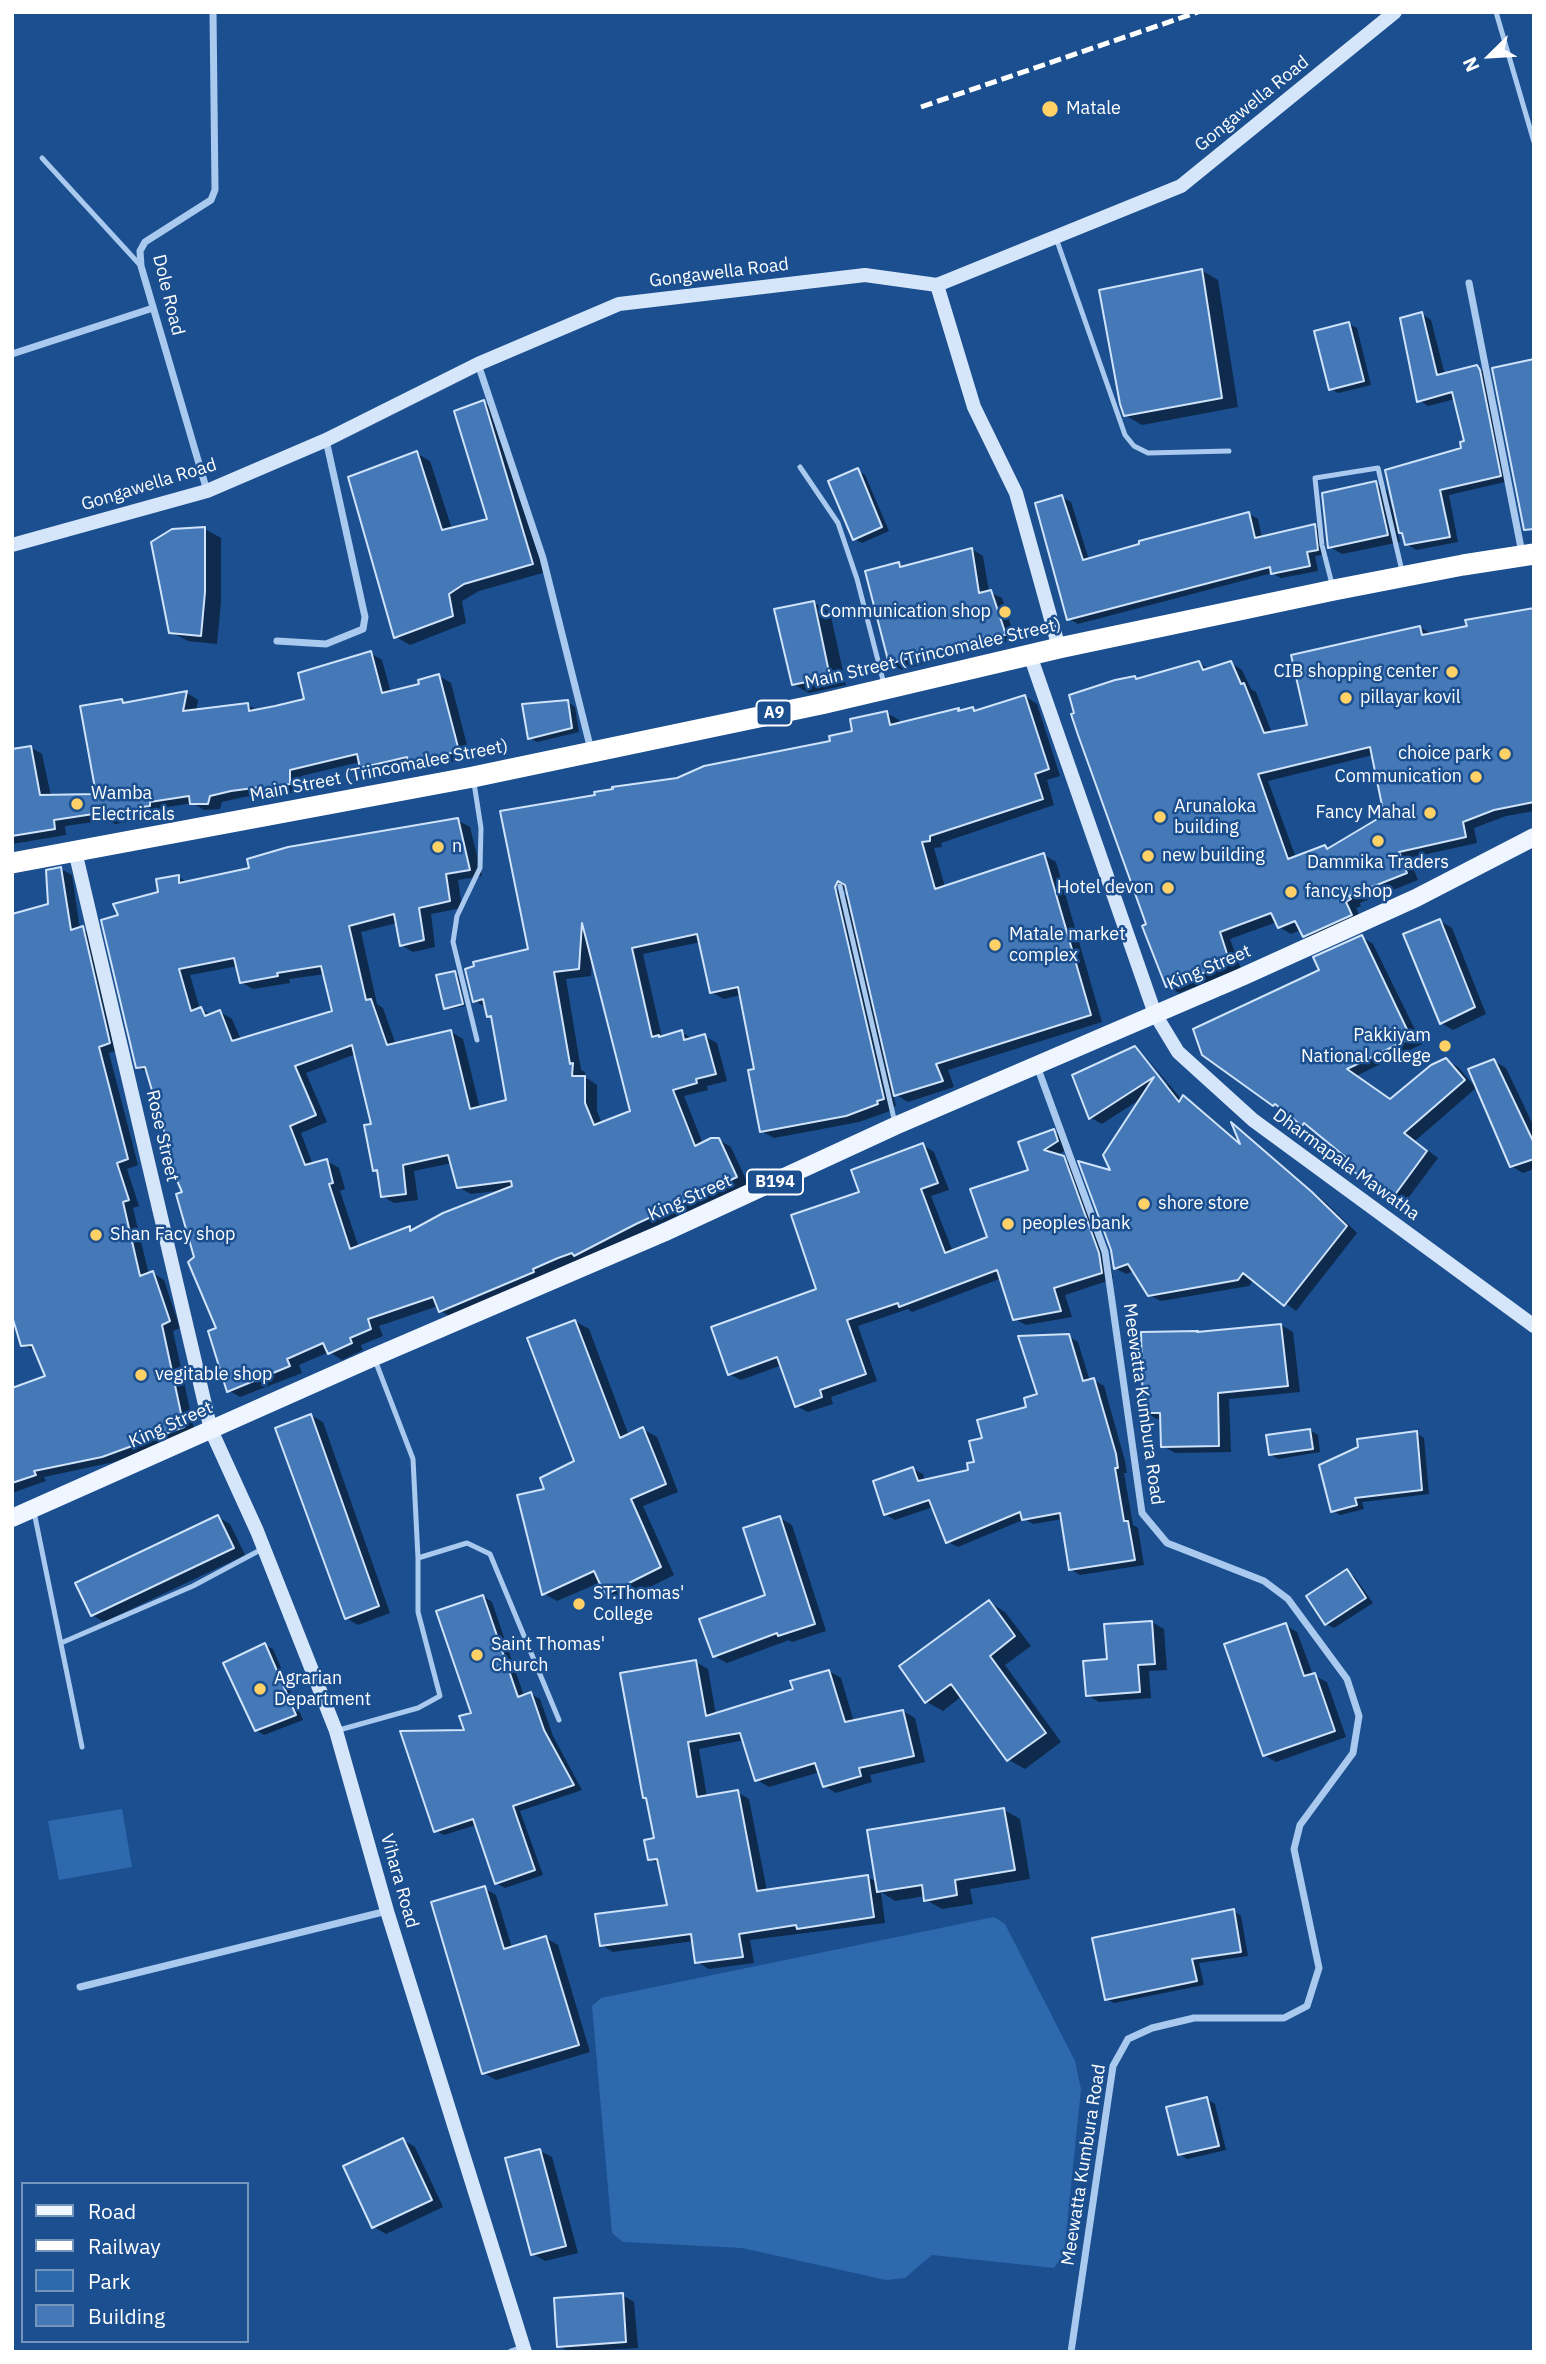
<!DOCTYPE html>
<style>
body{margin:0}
#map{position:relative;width:1546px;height:2364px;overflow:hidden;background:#1b4f8f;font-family:"IBM Plex Sans",sans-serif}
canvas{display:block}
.frame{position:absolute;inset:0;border:14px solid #fff;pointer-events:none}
.legend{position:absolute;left:21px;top:2182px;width:228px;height:161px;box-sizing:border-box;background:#1b4f8f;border:2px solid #7695bc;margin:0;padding:9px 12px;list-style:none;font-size:21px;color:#fff}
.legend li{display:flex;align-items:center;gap:14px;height:35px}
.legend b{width:35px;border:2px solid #7695bc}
.north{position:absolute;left:1455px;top:21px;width:70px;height:70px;-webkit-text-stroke:5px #1b4f8f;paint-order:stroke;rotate:246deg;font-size:19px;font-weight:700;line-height:28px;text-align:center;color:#fff}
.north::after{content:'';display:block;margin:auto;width:24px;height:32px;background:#fff;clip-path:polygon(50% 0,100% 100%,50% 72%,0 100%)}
</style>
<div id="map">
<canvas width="1546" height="2364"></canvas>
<div class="frame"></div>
<ul class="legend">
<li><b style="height:9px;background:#f0f6ff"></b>Road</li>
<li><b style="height:9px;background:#fff"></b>Railway</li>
<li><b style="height:19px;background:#2e69ad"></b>Park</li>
<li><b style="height:19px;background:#4478b7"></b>Building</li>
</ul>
<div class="north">N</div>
</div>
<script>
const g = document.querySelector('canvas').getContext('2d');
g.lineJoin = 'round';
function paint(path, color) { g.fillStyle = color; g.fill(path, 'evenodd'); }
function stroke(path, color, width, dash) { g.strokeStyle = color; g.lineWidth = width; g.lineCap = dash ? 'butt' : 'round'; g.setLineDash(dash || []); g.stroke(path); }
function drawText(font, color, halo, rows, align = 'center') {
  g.font = font + ' "IBM Plex Sans",sans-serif'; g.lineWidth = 5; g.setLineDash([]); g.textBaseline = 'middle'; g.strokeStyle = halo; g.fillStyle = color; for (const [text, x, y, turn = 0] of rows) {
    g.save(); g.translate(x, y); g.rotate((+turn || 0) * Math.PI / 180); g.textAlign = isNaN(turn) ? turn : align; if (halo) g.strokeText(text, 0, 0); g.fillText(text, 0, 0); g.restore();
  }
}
const green = new Path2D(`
 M122,1809L132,1867L59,1880L48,1821Z
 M994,1917L1005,1924L1075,2061L1081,2089L1064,2254L1054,2268L932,2255L905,2278L886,2280L742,2248L623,2242L612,2233L592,2006L601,1998Z`);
const shadow = new Path2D(`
 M1201,270L1218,280L1238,407L1142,425L1125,415Z
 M1422,314L1431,320L1445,375L1477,367L1487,373L1509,481L1449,495L1458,542L1416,550L1407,544L1404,534L1397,530L1400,542L1342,554L1330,547L1375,483L1387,490L1392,508L1395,507L1463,449L1466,442L1455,399L1428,406L1419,400Z
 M1349,324L1357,328L1371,385L1338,393L1331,389Z
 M483,402L497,410L546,572L479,591L462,601L466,623L410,645L396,637L416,453L430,461L452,529L490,520Z
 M857,470L865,475L889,531L862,543L854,539Z
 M1062,497L1071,502L1089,560L1249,514L1258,519L1262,538L1314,526L1323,531L1326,554L1315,556L1318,571L1281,578L1272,573L1078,624L1069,619Z
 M205,529L221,538V602L217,644L188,641L171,632Z
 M972,549L983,556L989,592L1002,598L1016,641L995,643L902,670L890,663L898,564L905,567Z
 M814,603L830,612L846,685L809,693L793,684Z
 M1534,608V811L1506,816L1474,828L1477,843L1409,858L1418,880L1360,903L1361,906L1356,908L1362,921L1316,942L1304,936L1301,930L1291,934L1279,927L1277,922L1230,939L1241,969L1179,993L1167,986L1135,678L1139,680L1199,663L1210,670L1231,663L1242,670L1251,689L1256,692L1272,733L1309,727L1420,627L1433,635L1469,627L1467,621ZM1373,755L1386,816L1329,849L1325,847L1296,858L1268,781Z
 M370,653L382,660L391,693L421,685L439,676L451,683L470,757L422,770L413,765L373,774L361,767L360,762L301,776L302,791L275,796L271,794L244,797L222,802L220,809L204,810L192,803L161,808V812L153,813L154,817L115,824L107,820L65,826L66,835L12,844V751L30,747L42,754L51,796L99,795L122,700L127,704L187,693L198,700L196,711L248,705L259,711L306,701Z
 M1025,696L1037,704L1060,776L1047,780L1054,805L941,843L942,847L934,848L945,887L1044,855L1056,862L1102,1022L948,1070L954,1087L908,1102L893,1093L896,1106L889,1108L890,1111L859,1122L774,1138L761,1131L756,1070L741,995L724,999L711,992L701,942L643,954L662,1038L681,1032L693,1039L704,1036L717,1043L727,1081L707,1086L708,1090L684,1096L703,1144L719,1140L731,1147L748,1184L452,1318L440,1310L438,1306L379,1326L383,1336L361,1345L363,1350L342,1360L329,1352L299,1365L302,1373L240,1397L228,1390L219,1329L196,1258L184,1193L149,1073L137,1067L120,917L160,893L179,877L188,883L457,820L470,827L482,876L458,880L462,908L431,914L435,947L413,952L401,945L397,923L361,932L377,1004L383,1008L396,1045L451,1032L463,1039L480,1109L508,1102L493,1018L489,1016L487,1008L475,1001L530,950L677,780L832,742L887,713L899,720L900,725L959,710L962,712L973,709L978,712ZM828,881L849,893V897L826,884ZM592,958L632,1113L602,1124L597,1111V1085L585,1077V1072L581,1070L566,979L591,976ZM238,966L241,982L253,989L290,983L289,979L325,974L334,1013L241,1040L232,1019L220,1012L212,1015L200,1009L190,975ZM356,1054L373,1125L374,1170L379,1172L382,1196L394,1203L418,1200L414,1171L452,1163L458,1187L471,1194L504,1190L414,1230L410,1228L359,1248L340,1191L345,1189L339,1168L327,1161L313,1165L301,1133L327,1122L306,1073Z
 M568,702L575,707L579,732L537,742L530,738Z
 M61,869L72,875L80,929L94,934L121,1049L109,1053L138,1165L127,1169L139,1206L133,1208L149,1275L153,1273L164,1280L180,1328L173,1331L195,1433L114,1462L44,1477L46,1481L12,1493V1390L47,1377L37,1351L22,1345L50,906Z
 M1440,921L1452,928L1486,1014L1453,1030L1441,1023Z
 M1362,937L1373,944L1422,1044L1356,1076L1391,1100L1446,1060L1458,1067L1476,1088L1415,1141L1438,1158L1406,1201L1393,1192L1391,1195L1379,1188L1351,1160L1314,1131L1274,1105L1321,971Z
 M454,973L458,975L465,1006L449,1009L446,1007Z
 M1135,1048L1163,1085H1168L1142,1052L1182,1100L1184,1097L1195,1104L1243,1145L1235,1126L1243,1131L1323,1200L1357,1233L1296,1311L1254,1279L1249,1286L1161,1301L1149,1295L1135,1271L1126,1274L1115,1268L1112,1173L1142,1098L1102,1124L1091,1118L1074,1076Z
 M1494,1061L1506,1068L1534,1127V1169L1523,1173L1511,1166Z
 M1053,1131L1065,1138L1069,1148L1056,1156L1075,1165L1110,1261L1113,1279L1065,1295L1072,1317L1026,1325L1015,1319L1002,1278L912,1312L908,1309L858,1326L877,1381L831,1397L833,1404L808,1412L796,1406L782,1365L741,1380L729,1374L818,1290L861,1193L923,1145L934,1152L949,1190L931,1196L953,1252L989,1238Z
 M575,1321L589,1329L629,1436L643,1429L657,1437L678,1492L643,1506L674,1575L620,1602L606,1594L601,1582L557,1601L543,1593L547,1490L576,1462Z
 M1281,1325L1293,1332L1300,1392L1229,1399L1231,1452L1175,1453L1163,1446L1162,1419H1157L1145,1412L1198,1333Z
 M1068,1336L1078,1342L1090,1381L1094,1380L1104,1386L1125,1461L1127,1473H1124L1133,1525L1138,1528L1144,1565L1080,1575L1070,1569L1062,1519L1033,1524L1025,1519L958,1547L948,1542L933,1507L895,1520L885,1514L913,1469L923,1474L925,1481L970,1472L977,1463L984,1439L1028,1408L1039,1395Z
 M311,1415L323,1422L390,1613L358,1625L346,1618Z
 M1310,1430L1318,1435L1320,1452L1278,1459L1270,1454Z
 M1416,1433L1424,1438L1429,1494L1362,1502L1364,1509L1340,1515L1332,1510Z
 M218,1517L230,1524L245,1555L104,1622L92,1615Z
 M780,1518L792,1525L826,1631L792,1642L789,1640L727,1663L714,1656L767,1596Z
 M1347,1571L1354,1576L1373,1603L1334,1628L1326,1624Z
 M483,1596L492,1602L524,1696L531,1694L540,1699L553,1736L582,1790L520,1811L543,1875L505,1888L496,1883L476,1825L444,1835L435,1830L473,1714Z
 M989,1602L1005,1612L1031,1646L1005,1665L1061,1742L1025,1769L1009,1760L962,1696L943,1711L927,1702Z
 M1152,1622L1164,1629L1167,1670L1149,1671L1151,1698L1099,1702L1087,1695L1109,1661Z
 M1285,1625L1297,1632L1313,1675L1327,1682L1346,1737L1276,1762L1264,1755Z
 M265,1645L273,1649L303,1720L264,1735L256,1730Z
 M696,1662L708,1669L716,1715L795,1690L829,1671L841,1678L854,1722L903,1711L915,1718L925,1762L870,1775L872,1782L836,1793L824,1786L820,1772L769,1787L757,1780L744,1740L699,1749L707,1797L737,1792L749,1799L767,1891L868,1877L878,1883L1004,1810L1020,1819L1030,1879L970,1889L973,1904L942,1909L926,1900L925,1896L895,1901L881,1892L885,1923L750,1940L754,1963L709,1969L697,1962L694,1941L613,1952L601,1945L669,1906L660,1865L650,1859Z
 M484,1888L496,1895L512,1948L546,1938L558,1945L590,2052L496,2080L484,2073Z
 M1234,1911L1241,1916L1248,1956L1199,1963L1204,1985L1114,2003L1106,1999Z
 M1207,2099L1215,2104L1226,2150L1187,2159L1180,2154Z
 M403,2140L415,2147L443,2207L386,2234L374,2227Z
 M540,2151L552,2157L578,2253L545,2261L533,2254Z
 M622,2295L634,2302L638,2348L569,2352L559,2346Z`);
const building = new Path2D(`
 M1202,269L1222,398L1124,416L1120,404L1099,290Z
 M1422,312L1437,375L1477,365L1480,370L1501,476L1440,490L1450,537L1405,545L1402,533H1399L1385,470L1461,448L1460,442L1464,441L1452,392L1417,402L1400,318Z
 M1349,322L1364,381L1329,390L1314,331Z
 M1534,359V529L1524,530L1492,368Z
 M484,400L533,564L464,584L449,594L453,616L394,638L348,477L417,451L442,530L487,519L454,411Z
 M858,468L882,527L853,540L828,481Z
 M1376,481L1388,535L1328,548L1322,493Z
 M1062,495L1083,560L1139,544V541L1249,512L1255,538L1315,524L1318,550L1307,552L1310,566L1271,574L1270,567L1067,620L1035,503Z
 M205,527V592L201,636L169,633L151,542L172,529Z
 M972,548L979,593L991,590L1006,635L983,637L889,664L865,571L899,562L900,567Z
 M814,601L830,677L792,685L774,609Z
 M1534,608V802L1494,810L1463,822L1466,837L1399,852L1407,873L1349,896L1351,899L1346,902L1352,915L1303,937L1295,921L1278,928L1271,913L1220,932L1230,963L1166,987L1142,926L1146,924L1078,735L1071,714L1074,713L1069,695L1115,680L1135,676L1136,679L1199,661L1203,670L1231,661L1241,684L1244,683L1264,733L1307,725L1291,655L1420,626L1422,635L1467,626L1465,620ZM1370,747L1384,815L1327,849L1325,845L1288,859L1258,774Z
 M371,651L382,693L419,684L418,680L439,674L459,751L409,764L407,757L360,768L357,754L290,770V784L262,790L261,787L231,791L210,796L208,804H190L189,796L150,802V806L142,807V811L101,819L100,813L54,820L55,829L12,836V749L31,746L40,795L96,794L80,706L122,699L123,703L187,691L183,711L248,703L249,711L275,706L304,699L298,673Z
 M1025,695L1049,769L1035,774L1043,799L930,836V841L922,842L935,889L1044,853L1091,1015L936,1064L943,1081L894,1096L845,885L838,881L835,887L884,1099L877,1101L878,1104L846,1116L760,1132L748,1070L754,1069L738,987L710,993L697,934L632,948L652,1037L659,1035V1037L682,1030L684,1040L705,1034L716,1074L696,1079L697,1083L673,1090L695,1146L711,1138H719L737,1177L636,1224L574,1256L572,1253L558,1258L533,1269L534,1272L439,1312L433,1297L368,1319L371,1329L350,1338L352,1343L328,1354L323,1343L287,1359L290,1366L227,1392L208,1331L216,1328L188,1262L194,1257L176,1194L182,1192L163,1148L168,1144L145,1067L136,1068L101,920L118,915L113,904L158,892L156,879L179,875V883L249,868L247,859L288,847L458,818L470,870L446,874L450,901L419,908L424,940L400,946L394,914L349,926L366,1000L371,999L387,1045L451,1030L470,1109L506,1100L491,1016L487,1017L483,999L473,1002L465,969L474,966L473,962L528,949L500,811L595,795L594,792L613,789L612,787L677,778L704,766L830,741L829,736L852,731L850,719L887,711L890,725L959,708L958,711L973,707L974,711ZM582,923L630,1111L594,1125L585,1103V1076H572L573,1063L570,1064L554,972L579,969ZM234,958L240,983L278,976L277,973L321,966L332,1011L232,1041L220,1010L205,1016L201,1007L191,1011L179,969ZM352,1045L371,1124L364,1125L373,1171L377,1170L381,1197L406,1194L403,1165L448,1155L457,1188L511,1181L512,1186L443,1213L410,1231V1226L350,1249L329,1184L333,1183L327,1159L305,1165L290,1126L316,1115L295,1066Z
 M568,700L572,728L528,739L522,704Z
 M61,867L71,930L83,926L110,1043L99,1047L128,1159L117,1163L129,1200L123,1202L140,1276L153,1271L170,1321L162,1325L184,1427L102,1457L34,1471L36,1475L12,1483V1388L45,1376L32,1345L21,1346L12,1316V914L48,904L46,870Z
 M1440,919L1475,1007L1440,1024L1403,934Z
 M1362,935L1411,1038L1347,1069L1390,1099L1431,1065L1446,1058L1465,1080L1404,1133L1427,1151L1394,1196L1381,1186L1378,1190L1345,1165L1349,1160L1304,1123L1302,1126L1275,1104L1273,1106L1202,1055L1193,1029L1319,970L1313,957Z
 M455,971L463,1004L444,1009L436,975Z
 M1135,1046L1179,1102L1183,1095L1240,1144L1231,1122L1312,1192L1347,1226L1284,1306L1243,1273L1238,1280L1148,1296L1128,1264L1114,1269L1111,1250L1078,1161L1110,1170L1103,1155L1154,1077L1089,1119L1072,1075Z
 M1494,1059L1534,1143V1159L1510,1167L1468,1069Z
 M1054,1129L1058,1141L1044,1150L1064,1156L1099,1253L1102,1273L1054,1288L1061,1311L1013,1320L997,1270L899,1307L898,1303L847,1320L866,1374L820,1390L822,1397L795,1407L777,1357L728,1375L711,1327L816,1289L791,1215L859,1192L851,1170L923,1143L938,1183L921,1189L945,1253L987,1237L970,1189L1028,1170L1018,1142Z
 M575,1320L620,1438L643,1427L666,1484L631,1499L661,1567L605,1595L594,1571L542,1595L517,1495L544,1489L540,1478L574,1461L527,1338Z
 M1281,1324L1288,1386L1218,1393L1219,1446L1161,1447L1160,1413H1143L1141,1332L1198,1331L1197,1332Z
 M1069,1334L1083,1381L1094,1378L1116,1454L1118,1468H1115L1124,1521H1128L1135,1560L1069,1570L1060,1513L1022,1520L1020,1512L946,1543L929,1500L884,1515L873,1481L913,1467L918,1481L968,1470L967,1463L974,1462L969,1441L982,1438L977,1420L1026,1407L1024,1398L1037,1394L1018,1336Z
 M311,1414L379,1606L345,1619L275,1428Z
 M1310,1429L1313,1449L1269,1455L1266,1435Z
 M1417,1431L1422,1490L1355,1498L1357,1505L1331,1512L1319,1465L1358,1447L1357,1439Z
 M218,1515L234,1548L91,1616L75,1583Z
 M780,1516L815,1624L778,1636L777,1633L713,1657L699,1619L765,1595L743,1528Z
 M1347,1569L1366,1598L1325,1625L1306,1596Z
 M483,1595L518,1697L531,1692L544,1730L574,1785L513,1806L535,1870L495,1884L473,1819L434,1832L400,1731L464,1730L459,1716L471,1713L436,1611Z
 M989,1600L1015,1636L990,1656L1046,1733L1007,1761L951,1684L925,1703L899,1666Z
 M1152,1621L1155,1664L1138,1665L1140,1692L1086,1696L1083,1661L1107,1659L1104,1624Z
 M1286,1623L1304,1676L1315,1673L1335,1731L1263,1756L1224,1644Z
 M265,1643L296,1715L255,1731L223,1663Z
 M696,1660L706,1716L793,1689L790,1681L829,1670L845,1722L903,1710L914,1756L859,1768L861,1776L823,1787L815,1763L755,1781L740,1733L688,1742L697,1797L738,1790L757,1891L868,1875L874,1917L797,1929L796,1925L739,1934L743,1957L695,1963L691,1934L600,1946L595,1914L667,1905L657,1859L648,1860L644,1840L654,1838L646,1798H643L620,1673Z
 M1004,1808L1015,1870L955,1880L957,1895L924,1901L922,1885L877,1892L867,1830Z
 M485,1886L504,1949L546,1936L579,2045L482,2074L431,1902Z
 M1234,1909L1241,1952L1192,1959L1197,1981L1105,2000L1092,1938Z
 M1207,2097L1219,2146L1178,2155L1166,2107Z
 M403,2138L432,2200L372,2228L343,2166Z
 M540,2149L566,2246L531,2255L505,2158Z
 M623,2293L626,2342L557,2347L554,2298Z`);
const lane = new Path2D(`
 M1496,12L1534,142
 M42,158L141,266
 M1056,238L1125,435L1134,446L1148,453L1229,451
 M800,467L838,523L857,579L884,684
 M1332,584L1322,545L1315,478L1378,468L1402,571
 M474,783L481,828L480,868L457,916L453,942L477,1040
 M840,886L895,1123
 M375,1360L413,1459L418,1558
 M34,1512L82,1747
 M61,1643L193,1586L264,1548
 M339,1730L418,1708L440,1696L418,1612V1558L467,1543L490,1554L559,1720`);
const street = new Path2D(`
 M1469,283L1522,553
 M12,354L153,308
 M478,364L543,558L591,750
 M207,491L141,266L140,251L145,242L211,200L215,190L213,12
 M277,641L326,644L363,629L365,617L326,440
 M1037,1066L1105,1252L1142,1513L1167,1543L1264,1581L1288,1599L1347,1679L1359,1716L1353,1753L1300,1825L1294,1849L1319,1968L1307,2006L1284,2018H1194L1152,2028L1128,2039L1113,2066L1071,2352
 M80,1987L387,1911
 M511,2352L523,2348`);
const secondary = new Path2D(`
 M937,285L974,407L1016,493L1059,648
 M12,545L207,491L326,440L478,364L619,304L865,275L937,285L1181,186L1395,12
 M1030,655L1155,1014L1178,1052L1253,1120L1534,1326
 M75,851L211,1430L257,1531L336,1731L387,1911L525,2352`);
const primary = new Path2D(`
 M12,1518L374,1357L663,1233L895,1126L1244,976L1416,898L1534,837`);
const highway = new Path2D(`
 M12,863L473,777L821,704L1059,648L1334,590L1463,565L1534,554`);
const rail = new Path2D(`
 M921,107L1198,12`);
const markers = [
 [1050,109,9,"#ffd166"],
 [1005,612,7,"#ffd166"],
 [1452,672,7,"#ffd166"],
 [1346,698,7,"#ffd166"],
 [1505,754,7,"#ffd166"],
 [1476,777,7,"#ffd166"],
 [77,804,7,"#ffd166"],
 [1430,813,7,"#ffd166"],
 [1160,817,7,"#ffd166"],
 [1378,841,7,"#ffd166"],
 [438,847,7,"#ffd166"],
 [1148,856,7,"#ffd166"],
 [1168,888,7,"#ffd166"],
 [1291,892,7,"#ffd166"],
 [995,945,7,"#ffd166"],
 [1445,1046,7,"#ffd166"],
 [1144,1204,7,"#ffd166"],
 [1008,1224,7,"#ffd166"],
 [96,1235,7,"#ffd166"],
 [141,1375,7,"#ffd166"],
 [579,1604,7,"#ffd166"],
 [477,1655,7,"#ffd166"],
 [260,1689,7,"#ffd166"]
];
const shields = [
 [774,713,35],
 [775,1182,56]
];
const shieldNames = [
 ["A9",774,713],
 ["B194",775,1182]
];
const streetNames = [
 ["Gongawella Road",1252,104,-39],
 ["Gongawella Road",719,273,-7],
 ["Dole Road",168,295,76],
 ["Gongawella Road",149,485,-17],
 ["Main Street (Trincomalee Street)",933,654,-13],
 ["Main Street (Trincomalee Street)",379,771,-11],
 ["King Street",1209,968,-23],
 ["Rose Street",162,1136,77],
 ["Dharmapala Mawatha",1346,1165,36],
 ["King Street",690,1198,-24],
 ["Meewatta Kumbura Road",1143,1404,82],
 ["King Street",171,1425,-24],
 ["Vihara Road",399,1881,74],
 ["Meewatta Kumbura Road",1084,2165,-81]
];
const poiNames = [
 ["Matale",1066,109],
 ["Communication shop",991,612,"right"],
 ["CIB shopping center",1438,672,"right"],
 ["pillayar kovil",1360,698],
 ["choice park",1491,754,"right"],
 ["Communication",1462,777,"right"],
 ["Wamba",91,794],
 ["Electricals",91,815],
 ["Arunaloka",1174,807],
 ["building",1174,828],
 ["Fancy Mahal",1416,813,"right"],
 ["n",452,847],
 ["new building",1162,856],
 ["Dammika Traders",1378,863,"center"],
 ["Hotel devon",1154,888,"right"],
 ["fancy shop",1305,892],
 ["Matale market",1009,935],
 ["complex",1009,956],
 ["Pakkiyam",1431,1036,"right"],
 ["National college",1431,1057,"right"],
 ["shore store",1158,1204],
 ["peoples bank",1022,1224],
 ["Shan Facy shop",110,1235],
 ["vegitable shop",155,1375],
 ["ST.Thomas'",593,1594],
 ["College",593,1615],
 ["Saint Thomas'",491,1645],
 ["Church",491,1666],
 ["Agrarian",274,1679],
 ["Department",274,1700]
];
paint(green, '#2e69ad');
paint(shadow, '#0007');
paint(building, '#4478b7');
stroke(building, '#cfe3fa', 2);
stroke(lane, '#a9c9ee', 5);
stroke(street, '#a9c9ee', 7);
stroke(secondary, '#d6e6fa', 14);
stroke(primary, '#f0f6ff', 18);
stroke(highway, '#fff', 21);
stroke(rail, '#fff', 5, [12, 5]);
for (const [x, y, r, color] of markers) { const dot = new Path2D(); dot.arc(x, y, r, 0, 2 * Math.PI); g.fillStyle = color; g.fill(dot); stroke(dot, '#1b4f8f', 2.5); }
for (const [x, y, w] of shields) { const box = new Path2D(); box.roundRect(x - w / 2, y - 12.5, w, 25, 5); g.fillStyle = '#1b4f8f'; g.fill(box); stroke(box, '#fff', 2); }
drawText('bold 16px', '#fff', null, shieldNames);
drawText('18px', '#fff', '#1b4f8f', streetNames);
drawText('18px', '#fff', '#1b4f8f', poiNames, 'left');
</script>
